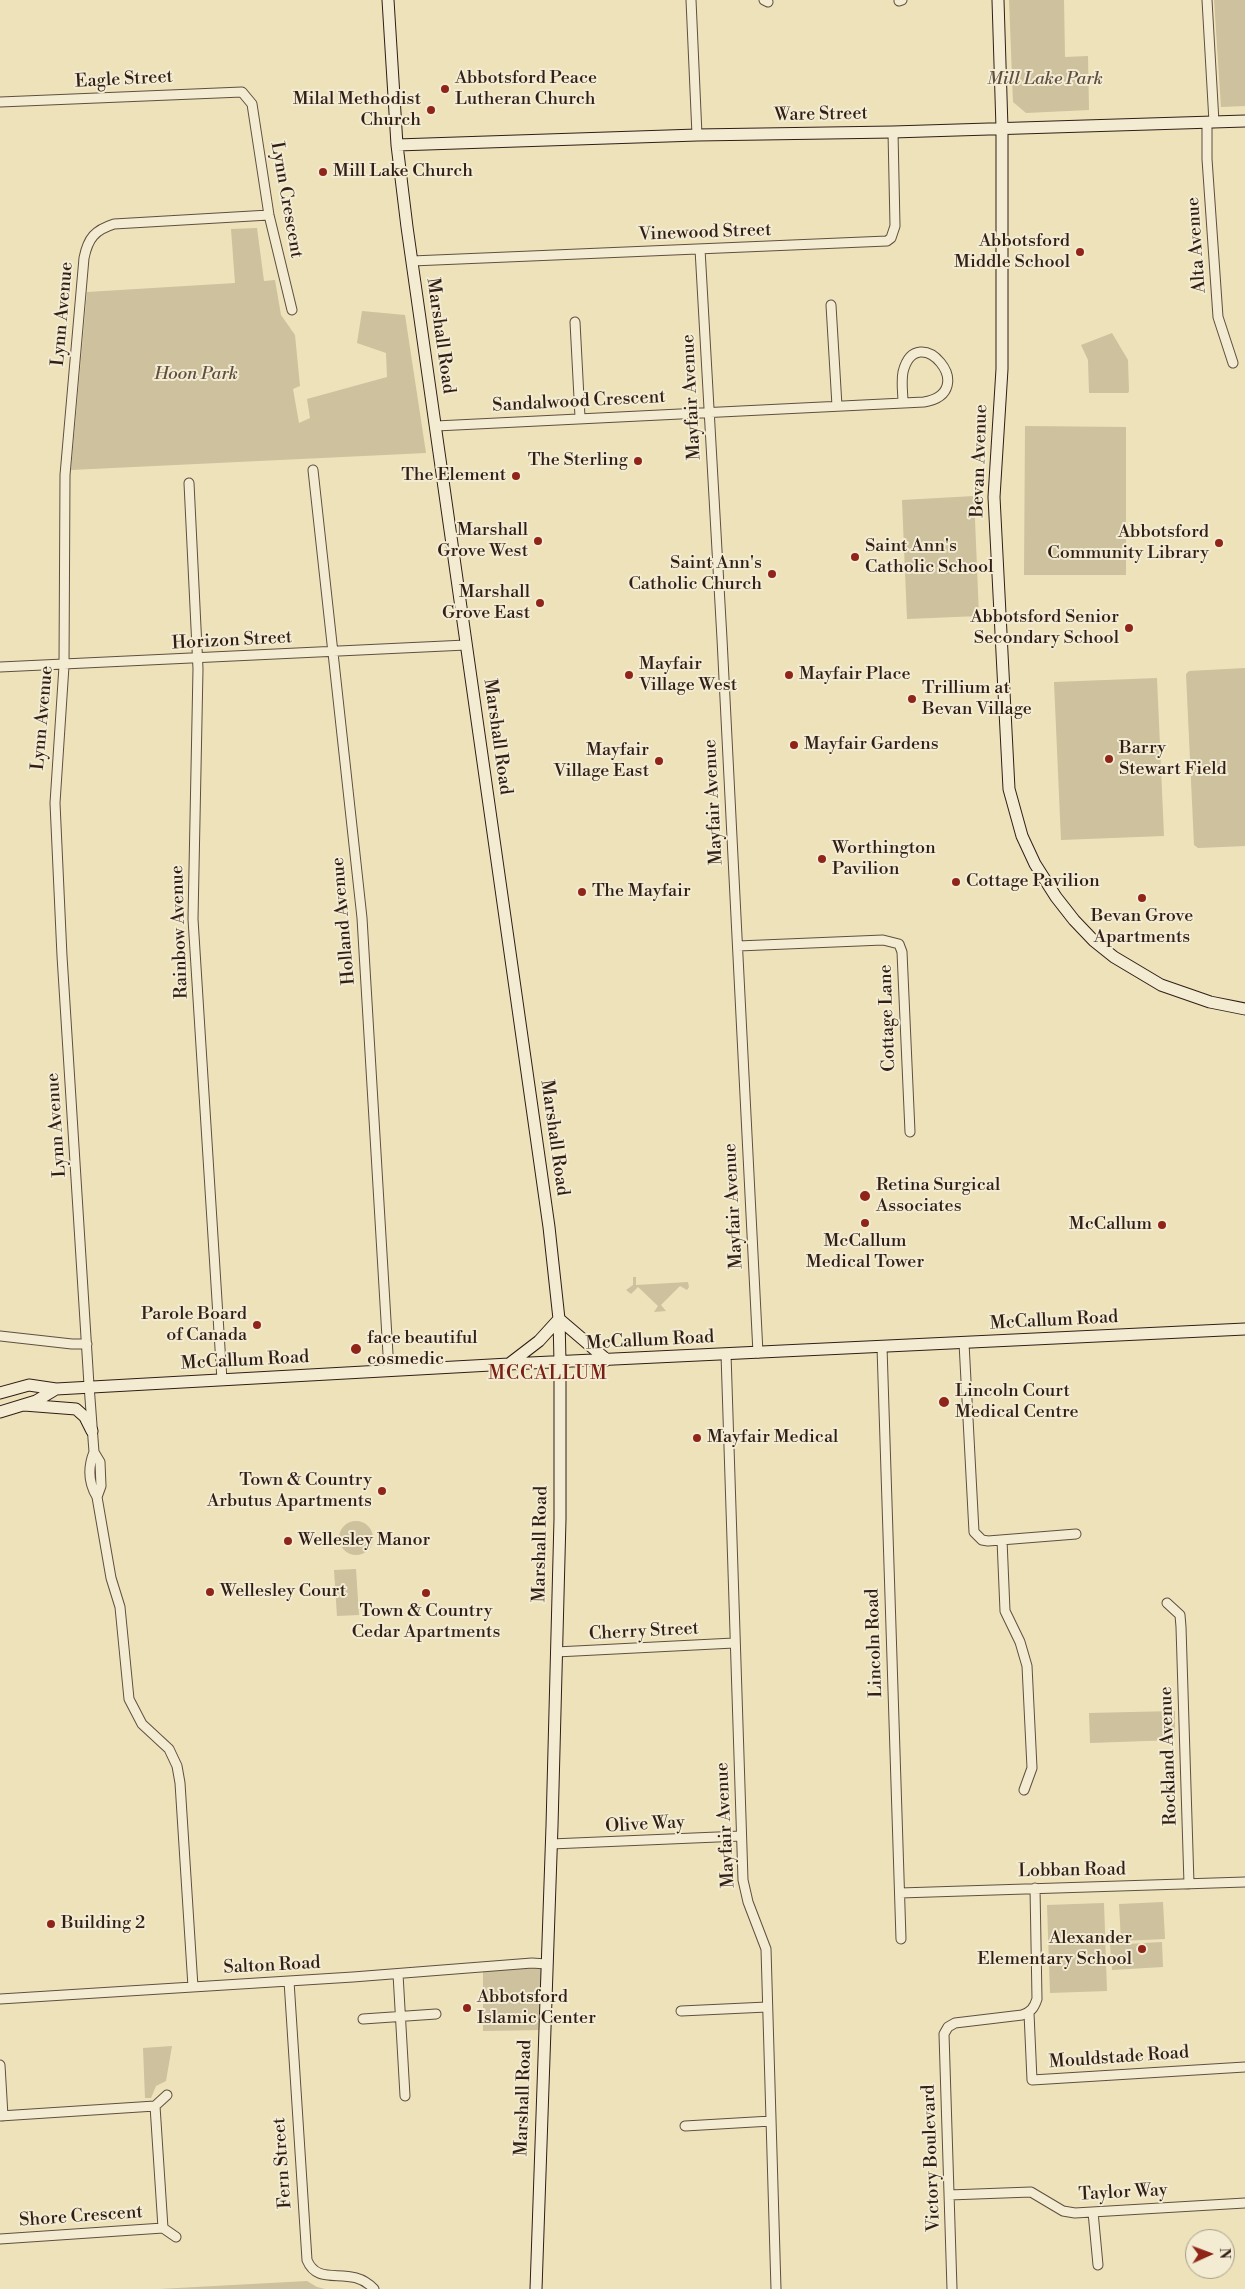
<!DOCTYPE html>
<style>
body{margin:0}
#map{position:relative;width:1245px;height:2289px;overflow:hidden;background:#ede2ba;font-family:"Libre Bodoni",serif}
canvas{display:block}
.north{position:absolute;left:1185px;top:2229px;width:50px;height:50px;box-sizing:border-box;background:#f3ecd2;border:1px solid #a59a87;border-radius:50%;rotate:88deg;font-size:14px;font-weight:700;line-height:20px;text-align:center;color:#311e17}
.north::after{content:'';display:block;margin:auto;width:18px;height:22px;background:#8f2418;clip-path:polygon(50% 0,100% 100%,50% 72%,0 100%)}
</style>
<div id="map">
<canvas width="1245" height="2289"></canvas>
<div class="north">N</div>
</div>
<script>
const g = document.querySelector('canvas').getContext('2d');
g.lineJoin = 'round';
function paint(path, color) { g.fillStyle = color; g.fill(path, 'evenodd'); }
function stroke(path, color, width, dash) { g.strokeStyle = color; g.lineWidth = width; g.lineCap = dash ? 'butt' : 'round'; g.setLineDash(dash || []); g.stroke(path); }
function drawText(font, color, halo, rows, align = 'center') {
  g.font = font + ' "Libre Bodoni",serif'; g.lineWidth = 4; g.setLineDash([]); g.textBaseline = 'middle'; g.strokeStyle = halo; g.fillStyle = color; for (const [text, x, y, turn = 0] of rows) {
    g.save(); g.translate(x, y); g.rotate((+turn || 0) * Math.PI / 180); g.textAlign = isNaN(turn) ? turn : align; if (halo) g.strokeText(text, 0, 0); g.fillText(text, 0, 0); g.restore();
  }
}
const green = new Path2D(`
 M1009,0H1064L1065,57L1088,56L1089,110L1026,113L1013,102Z
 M1214,0H1245V106L1221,107Z
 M257,228L264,281L275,280L281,315L295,335L300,386L293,389L299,423L310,418L307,399L387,377L386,353L357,343L362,311L405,315L426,453L71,470L87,292L235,283L231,229Z
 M1112,333L1128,360L1129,391L1128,393H1089L1088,360L1081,345Z
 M1025,426L1126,427V575H1024Z
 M974,496L979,616L907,619L902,500Z
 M1245,668V846L1198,848L1194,845L1186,674L1189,671Z
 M1157,678L1164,836L1061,840L1054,682Z
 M633,1277H636V1285L688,1282L689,1287L687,1290L680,1286L661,1305L666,1311L654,1312L658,1306L638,1287L631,1294L626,1290L633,1285Z
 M339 1538a17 17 0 1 1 34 0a17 17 0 1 1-34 0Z
 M356,1569L359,1615L337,1616L334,1570Z
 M1175,1711V1740L1090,1743L1089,1713Z
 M1163,1902L1165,1939L1121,1941L1119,1904Z
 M1104,1903L1107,1991L1050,1993L1047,1905Z
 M1162,1942L1163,1967L1112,1970L1110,1945Z
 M544,1966L543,2030L483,2031V1971Z
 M172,2046L166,2081L156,2086L151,2098H145L143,2048Z
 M307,2281L317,2287L325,2289H159Z`);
const street = new Path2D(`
 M691,0L697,135
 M764,0L768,2
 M1207,0L1214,122
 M899,1L902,0
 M0,102L242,92L252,104L269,215L292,310
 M1207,122V159L1218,317L1233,363
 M700,249L722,639L758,1353
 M412,261L887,241L891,238L895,226L893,132
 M831,305L837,406
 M575,322L580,417
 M436,426L924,402C982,392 917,317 903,372C901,382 903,393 903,403
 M313,470L362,918L389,1371
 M189,483L198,669L193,919L222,1380
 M0,667L466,645
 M738,946L883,940L899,944L902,952L910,1132
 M0,1336L72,1344H87
 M964,1343L974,1532L982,1540L988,1541L1076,1534
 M882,1347L901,1939
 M726,1354L743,1880L748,1902L766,1949L776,2289
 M94,1452C88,1467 88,1482 97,1497L111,1578L120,1607L129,1699L142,1724L169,1749L177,1766L180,1783L193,1987
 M97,1497L101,1486L100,1462L94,1452L89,1385L62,956L55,803L64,666L65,475L84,258C88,238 95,230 114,224L269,215
 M1002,1540L1005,1611L1020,1642L1027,1666L1032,1768L1024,1790
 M1167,1603L1180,1615L1181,1627L1189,1884
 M556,1652L734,1643
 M551,1844L741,1836
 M900,1893L1245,1882
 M398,1974L405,2096
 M289,1981L307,2260C319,2289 350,2263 374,2289
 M0,1999L353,1977L532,1963L546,1964
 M681,2011L767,2007
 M1029,2013L1032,2080L1245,2067
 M363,2019L436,2014
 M0,2065L3,2116
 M0,2116L155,2106L167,2095
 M685,2126L771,2121
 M949,2195L1031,2192L1063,2211L1075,2213L1245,2203
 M1093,2212L1098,2265
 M163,2228L176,2237
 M0,2239L163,2228L155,2106
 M952,2289L944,2034L948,2027L955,2023L1022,2015C1031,2012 1034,2008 1037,1999L1035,1888`);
const secondary = new Path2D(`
 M388,0L397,145L407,227L549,1227L559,1319L560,1362V1519L552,1826L536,2289
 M998,0L1002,128V369L994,497L1009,789L1022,836L1035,864L1056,897L1074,920L1094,941L1114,957L1161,985L1210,1002L1245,1009
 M397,145L697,135L893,132L1245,121
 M559,1319L607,1360
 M509,1364L539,1341L559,1319
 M0,1393L29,1385L56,1389L509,1364L1245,1329
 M24,1405L76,1409L85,1417L92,1431
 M0,1412L36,1401L56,1389`);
const markers = [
 [445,89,5,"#8f2418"],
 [431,110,5,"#8f2418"],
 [323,172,5,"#8f2418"],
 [1080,252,5,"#8f2418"],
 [638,461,5,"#8f2418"],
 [516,476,5,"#8f2418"],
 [538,541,5,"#8f2418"],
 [1219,543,5,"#8f2418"],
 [855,557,5,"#8f2418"],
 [772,574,5,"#8f2418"],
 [540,603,5,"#8f2418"],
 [1129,628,5,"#8f2418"],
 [629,675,5,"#8f2418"],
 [789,675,5,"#8f2418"],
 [912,699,5,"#8f2418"],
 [794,745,5,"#8f2418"],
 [1109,759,5,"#8f2418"],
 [659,761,5,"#8f2418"],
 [822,859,5,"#8f2418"],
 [956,882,5,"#8f2418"],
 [582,892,5,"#8f2418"],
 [1142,898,5,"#8f2418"],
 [865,1196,6,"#8f2418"],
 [865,1223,5,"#8f2418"],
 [1162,1225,5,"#8f2418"],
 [257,1325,5,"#8f2418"],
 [356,1349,6,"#8f2418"],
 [944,1402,6,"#8f2418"],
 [697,1438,5,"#8f2418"],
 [382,1491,5,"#8f2418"],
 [288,1541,5,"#8f2418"],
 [210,1592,5,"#8f2418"],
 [426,1593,5,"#8f2418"],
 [51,1924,5,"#8f2418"],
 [1142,1949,5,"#8f2418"],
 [467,2008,5,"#8f2418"]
];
const poiNames = [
 ["Abbotsford Peace",455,79],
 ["Lutheran Church",455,100],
 ["Milal Methodist",421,100,"right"],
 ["Church",421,121,"right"],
 ["Mill Lake Church",333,172],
 ["Abbotsford",1070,242,"right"],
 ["Middle School",1070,263,"right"],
 ["The Sterling",628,461,"right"],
 ["The Element",506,476,"right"],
 ["Marshall",528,531,"right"],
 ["Grove West",528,552,"right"],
 ["Abbotsford",1209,533,"right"],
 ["Community Library",1209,554,"right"],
 ["Saint Ann's",865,547],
 ["Catholic School",865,568],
 ["Saint Ann's",762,564,"right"],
 ["Catholic Church",762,585,"right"],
 ["Marshall",530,593,"right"],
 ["Grove East",530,614,"right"],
 ["Abbotsford Senior",1119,618,"right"],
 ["Secondary School",1119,639,"right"],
 ["Mayfair",639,665],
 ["Village West",639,686],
 ["Mayfair Place",799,675],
 ["Trillium at",922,689],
 ["Bevan Village",922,710],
 ["Mayfair Gardens",804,745],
 ["Barry",1119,749],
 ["Stewart Field",1119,770],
 ["Mayfair",649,751,"right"],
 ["Village East",649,772,"right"],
 ["Worthington",832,849],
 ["Pavilion",832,870],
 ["Cottage Pavilion",966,882],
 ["The Mayfair",592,892],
 ["Bevan Grove",1142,917,"center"],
 ["Apartments",1142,938,"center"],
 ["Retina Surgical",876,1186],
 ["Associates",876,1207],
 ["McCallum",1152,1225,"right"],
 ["McCallum",865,1242,"center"],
 ["Medical Tower",865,1263,"center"],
 ["Parole Board",247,1315,"right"],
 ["of Canada",247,1336,"right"],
 ["face beautiful",367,1339],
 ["cosmedic",367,1360],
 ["Lincoln Court",955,1392],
 ["Medical Centre",955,1413],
 ["Mayfair Medical",707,1438],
 ["Town & Country",372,1481,"right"],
 ["Arbutus Apartments",372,1502,"right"],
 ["Wellesley Manor",298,1541],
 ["Wellesley Court",220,1592],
 ["Town & Country",426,1612,"center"],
 ["Cedar Apartments",426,1633,"center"],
 ["Building 2",61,1924],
 ["Alexander",1132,1939,"right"],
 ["Elementary School",1132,1960,"right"],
 ["Abbotsford",477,1998],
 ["Islamic Center",477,2019]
];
const streetNames = [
 ["Eagle Street",124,80,-3],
 ["Ware Street",821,115,-1],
 ["Lynn Crescent",286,200,80],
 ["Vinewood Street",705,233,-2],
 ["Alta Avenue",1197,245,-94],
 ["Lynn Avenue",63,314,-85],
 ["Marshall Road",440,336,82],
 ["Mayfair Avenue",692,397,-93],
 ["Sandalwood Crescent",579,402,-3],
 ["Bevan Avenue",980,461,-88],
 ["Horizon Street",232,641,-3],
 ["Lynn Avenue",43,718,-85],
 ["Marshall Road",497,737,82],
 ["Mayfair Avenue",714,802,-93],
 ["Holland Avenue",344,921,-95],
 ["Rainbow Avenue",180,932,-92],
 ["Cottage Lane",888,1018,-92],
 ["Lynn Avenue",57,1125,-94],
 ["Marshall Road",554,1138,82],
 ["Mayfair Avenue",734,1206,-93],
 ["McCallum Road",1054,1321,-3],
 ["McCallum Road",650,1341,-3],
 ["McCallum Road",245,1361,-3],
 ["Marshall Road",541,1544,-89],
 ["Cherry Street",644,1632,-3],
 ["Lincoln Road",875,1643,-92],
 ["Rockland Avenue",1169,1756,-92],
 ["Olive Way",645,1825,-3],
 ["Mayfair Avenue",726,1825,-93],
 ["Lobban Road",1072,1871,-1],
 ["Salton Road",272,1966,-3],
 ["Mouldstade Road",1119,2058,-4],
 ["Marshall Road",524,2098,-88],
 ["Victory Boulevard",932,2158,-92],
 ["Fern Street",283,2163,-94],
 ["Taylor Way",1123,2193,-3],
 ["Shore Crescent",81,2217,-4]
];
const parkNames = [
 ["Mill Lake Park",1045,80],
 ["Hoon Park",196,375]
];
const neighbourhoodNames = [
 ["MCCALLUM",548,1374]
];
paint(green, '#cdc19e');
stroke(street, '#604f40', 11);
stroke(secondary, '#311e17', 13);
stroke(street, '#f3ecd2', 9);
stroke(secondary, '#f3ecd2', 11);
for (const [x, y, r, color] of markers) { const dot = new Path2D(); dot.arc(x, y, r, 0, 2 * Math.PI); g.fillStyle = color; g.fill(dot); stroke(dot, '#f3ecd2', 2); }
drawText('18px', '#311e17', '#f3ecd2', poiNames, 'left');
drawText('18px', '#311e17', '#f3ecd2', streetNames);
drawText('italic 18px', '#604f40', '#f3ecd2', parkNames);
g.letterSpacing = '1px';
drawText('19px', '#7a1f14', '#f3ecd2', neighbourhoodNames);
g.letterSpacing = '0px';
</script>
